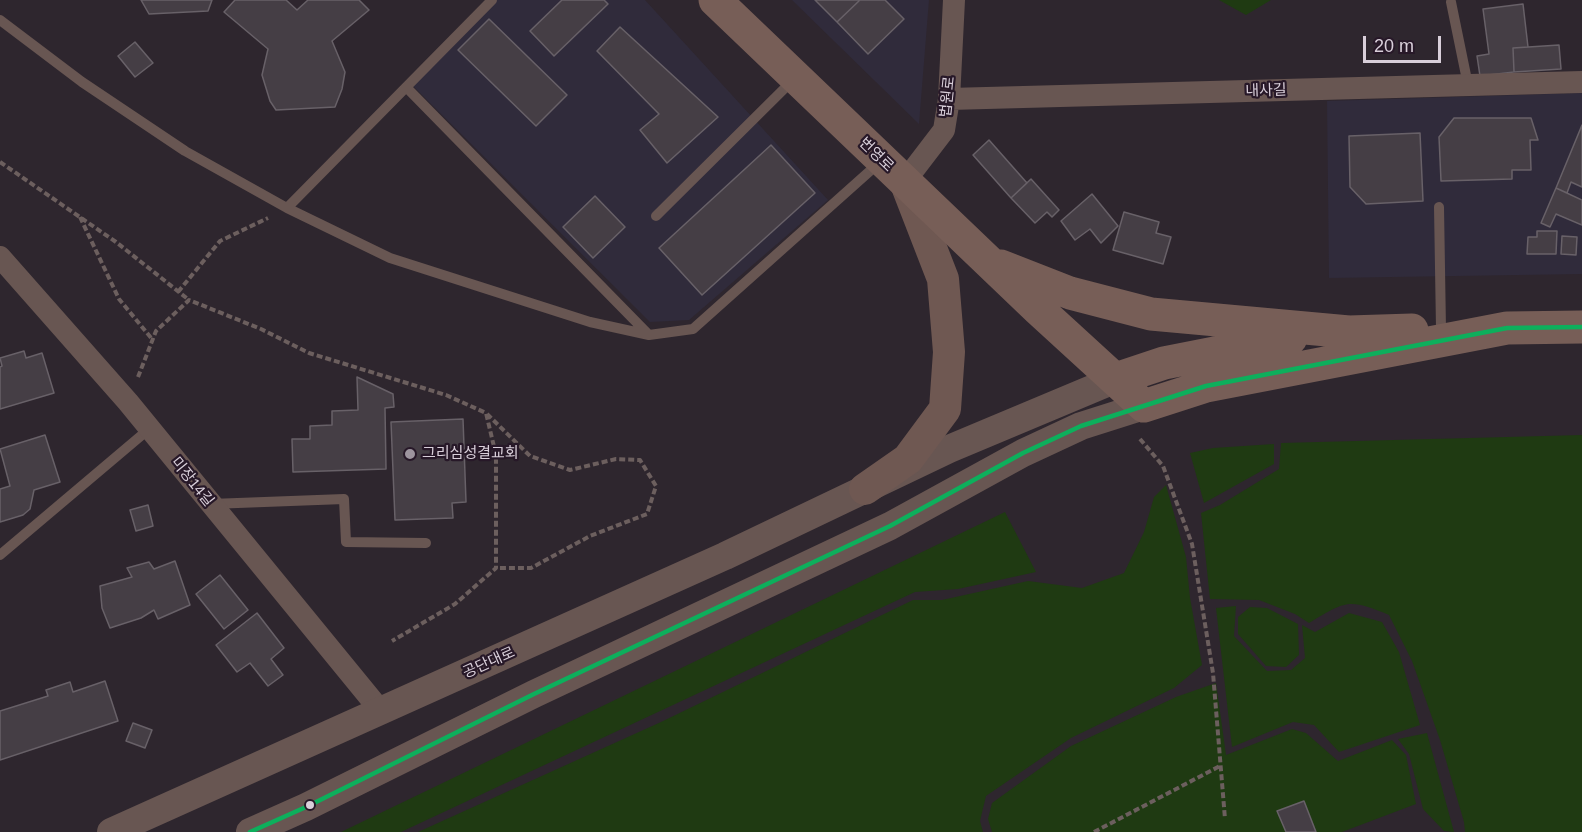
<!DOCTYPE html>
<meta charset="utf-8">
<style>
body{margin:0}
#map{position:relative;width:1582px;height:832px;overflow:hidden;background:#2e262e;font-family:Arial,sans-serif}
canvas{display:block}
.scale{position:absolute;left:1363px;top:36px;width:78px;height:27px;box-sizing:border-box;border:3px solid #d9cfda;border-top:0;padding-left:8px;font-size:18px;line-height:21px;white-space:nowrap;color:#d9cfda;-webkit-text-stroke:4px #271828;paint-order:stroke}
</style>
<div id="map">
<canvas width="1582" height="832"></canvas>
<div class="scale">20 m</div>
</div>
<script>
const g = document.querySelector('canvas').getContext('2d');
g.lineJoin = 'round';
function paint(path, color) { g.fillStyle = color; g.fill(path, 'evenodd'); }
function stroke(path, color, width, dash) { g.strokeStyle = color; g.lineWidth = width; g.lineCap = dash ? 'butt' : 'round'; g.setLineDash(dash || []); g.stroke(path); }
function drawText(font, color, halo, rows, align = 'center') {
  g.font = font + ' Arial,"Noto Sans KR",sans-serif'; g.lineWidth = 4.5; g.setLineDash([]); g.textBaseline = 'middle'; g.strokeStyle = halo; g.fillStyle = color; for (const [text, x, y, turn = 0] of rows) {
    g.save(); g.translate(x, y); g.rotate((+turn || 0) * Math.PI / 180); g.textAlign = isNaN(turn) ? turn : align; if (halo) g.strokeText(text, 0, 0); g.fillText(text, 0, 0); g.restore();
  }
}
const commercial = new Path2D(`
 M491,0H645L828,200L689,320L650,322L411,84Z
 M792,0H929L919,124Z
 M1582,93V274L1329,278L1327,101Z`);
const green = new Path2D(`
 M1219,0H1271L1246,15Z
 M1582,435V832H1465L1464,822L1440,740L1412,661L1389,615C1348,598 1346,601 1309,623L1295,614L1259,600L1210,599L1201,513L1220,505L1279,469L1281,443Z
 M1274,444V464L1204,503L1190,453L1213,448Z
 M1166,485L1186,557L1190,598L1202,665L1174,688L1071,738L986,796L980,821L983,832H418L661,722L913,600H942L1028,581L1082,588L1124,573L1144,532L1154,497Z
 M1005,512L1036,572L958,589L915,592L401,832H341Z
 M1236,606L1234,636L1267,671L1291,670L1305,658L1302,625L1315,632L1349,613L1382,622L1399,652L1420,725L1339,752L1314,725L1293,722L1232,747L1216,608Z
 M1250,607L1267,608L1298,624L1299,655L1286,667L1266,666L1238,634V617Z
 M1216,683L1226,755L1292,729L1306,733L1338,761L1392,740L1406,755L1416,804L1342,832H992L988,819L992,803L1071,746L1176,697Z
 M1427,733L1454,832L1444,831L1423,809L1409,754L1398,739Z`);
const building = new Path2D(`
 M141,0H212L208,11L149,14Z
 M235,0H286L297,10L308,0H359L369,10L332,41L345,72L342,89L335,107L276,110L270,101L262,75L268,49L224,12Z
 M562,0H604L608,4L554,56L530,31Z
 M815,0H860L837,22Z
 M860,0H885L904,19L868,54L837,22Z
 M1523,4L1528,47L1513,48L1514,72L1480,76L1477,56L1489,54L1483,9Z
 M489,19L567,95L536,126L458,50Z
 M620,27L718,117L667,163L640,130L659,114L597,51Z
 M135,42L153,63L135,77L118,56Z
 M1559,45L1561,69L1514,72L1513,48Z
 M1454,118H1531L1538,140H1530L1531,170H1512V179L1441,181L1439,137Z
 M1582,125V187L1571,182L1567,193L1556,188Z
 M1420,133L1423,201L1366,204L1350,187L1349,136Z
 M989,140L1027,183L1011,198L973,155Z
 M771,145L815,193L702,295L659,248Z
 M1031,179L1059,210L1052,217L1047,212L1035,223L1011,198Z
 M1556,188L1582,200V225L1556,214L1550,227L1541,223Z
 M1092,194L1118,226L1101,243L1090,229L1075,240L1061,221Z
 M595,196L625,227L593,258L563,227Z
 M1124,212L1159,222L1156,233L1171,237L1163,264L1113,250Z
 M1537,231H1557L1556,254H1527L1528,237H1537Z
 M1562,236L1577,237L1576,255L1561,254Z
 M24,351L26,358L42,353L54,393L0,409V367L2,366L0,358Z
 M357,377L393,394L394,407L385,408L386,469L293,472L292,439H310V426L332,425V411L358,410Z
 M463,419L466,502L452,503L453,518L395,520L391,422Z
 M45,435L60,482L34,490L30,509L23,515L0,522V489L10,486L0,449Z
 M148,505L153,526L136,531L130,510Z
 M175,561L190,605L158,619L154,610L141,618L110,628L102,608L100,586L132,577L127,568L149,562L154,569Z
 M220,575L248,610L224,629L196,594Z
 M257,613L284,648L271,659L283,675L268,686L250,663L237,672L216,645Z
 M105,681L118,721L0,760V711L48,696L46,690L70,682L73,692Z
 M133,723L152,730L145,748L126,741Z
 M1304,801L1316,832H1286L1277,811Z`);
const path = new Path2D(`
 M0,162L116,242L189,300
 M80,217L119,299L152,339
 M178,292L220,241L268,218
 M138,377L156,331L189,300L261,329L309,353L446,395L486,413L496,455V568L455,604L392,641
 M487,414L530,456L570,470L616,459L640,460L656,486L647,514L590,536L531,568H496
 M1140,439L1163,466L1192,544L1213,673L1225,819
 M1094,832L1220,766`);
const service = new Path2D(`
 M1451,2L1468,85
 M0,20L82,82L185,151L287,208L390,258L590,322L649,335L693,329L880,162
 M407,88L648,334
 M1439,207L1441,329
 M287,208L492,0
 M656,216L793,80
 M211,504L344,499L346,542L426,543
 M0,555L149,429`);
const minor = new Path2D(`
 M949,99L1582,82
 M905,181L944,130L949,99L954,0
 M0,257L128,402L380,710`);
const tertiary = new Path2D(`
 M111,832L725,556L949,449L1116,379
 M250,832L306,807L534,694L890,526L1023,453L1081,426L1144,406`);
const secondary = new Path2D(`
 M865,489L908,459L945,409L949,352L943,279L905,181`);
const primary = new Path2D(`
 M715,0L1038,309L1144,406L1206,386L1507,328L1582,327
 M1001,266L1070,293L1151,314L1349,332L1412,330
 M1116,379L1164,363L1291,338`);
const bus1 = new Path2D(`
 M250,832L306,807L534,694L890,526L1023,453L1081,426L1206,386L1507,328L1582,327`);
const markers = [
 [410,454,6,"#9d949e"],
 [310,805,5,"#d9cfda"]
];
const streetNames = [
 ["내사길",1266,91,-2],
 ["법원로",948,97,-84],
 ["번영로",876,155,44],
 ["미장14길",192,482,51],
 ["공단대로",489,663,-24]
];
const poiNames = [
 ["그리심성결교회",422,454]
];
paint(commercial, '#302b3b');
paint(green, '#1f3a12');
paint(building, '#453e45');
stroke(building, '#686168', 1.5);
stroke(path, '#6c5f5e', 4, [6, 3]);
stroke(service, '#685652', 10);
stroke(minor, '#685652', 22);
stroke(tertiary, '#685652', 28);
stroke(secondary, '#6f5852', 32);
stroke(primary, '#775e57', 33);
stroke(bus1, '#0daf5c', 4.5);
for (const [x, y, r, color] of markers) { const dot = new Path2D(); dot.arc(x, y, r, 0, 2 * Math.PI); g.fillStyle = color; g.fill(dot); stroke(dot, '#271828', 2); }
drawText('15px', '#d9cfda', '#271828', streetNames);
drawText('15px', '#d9cfda', '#271828', poiNames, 'left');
</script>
